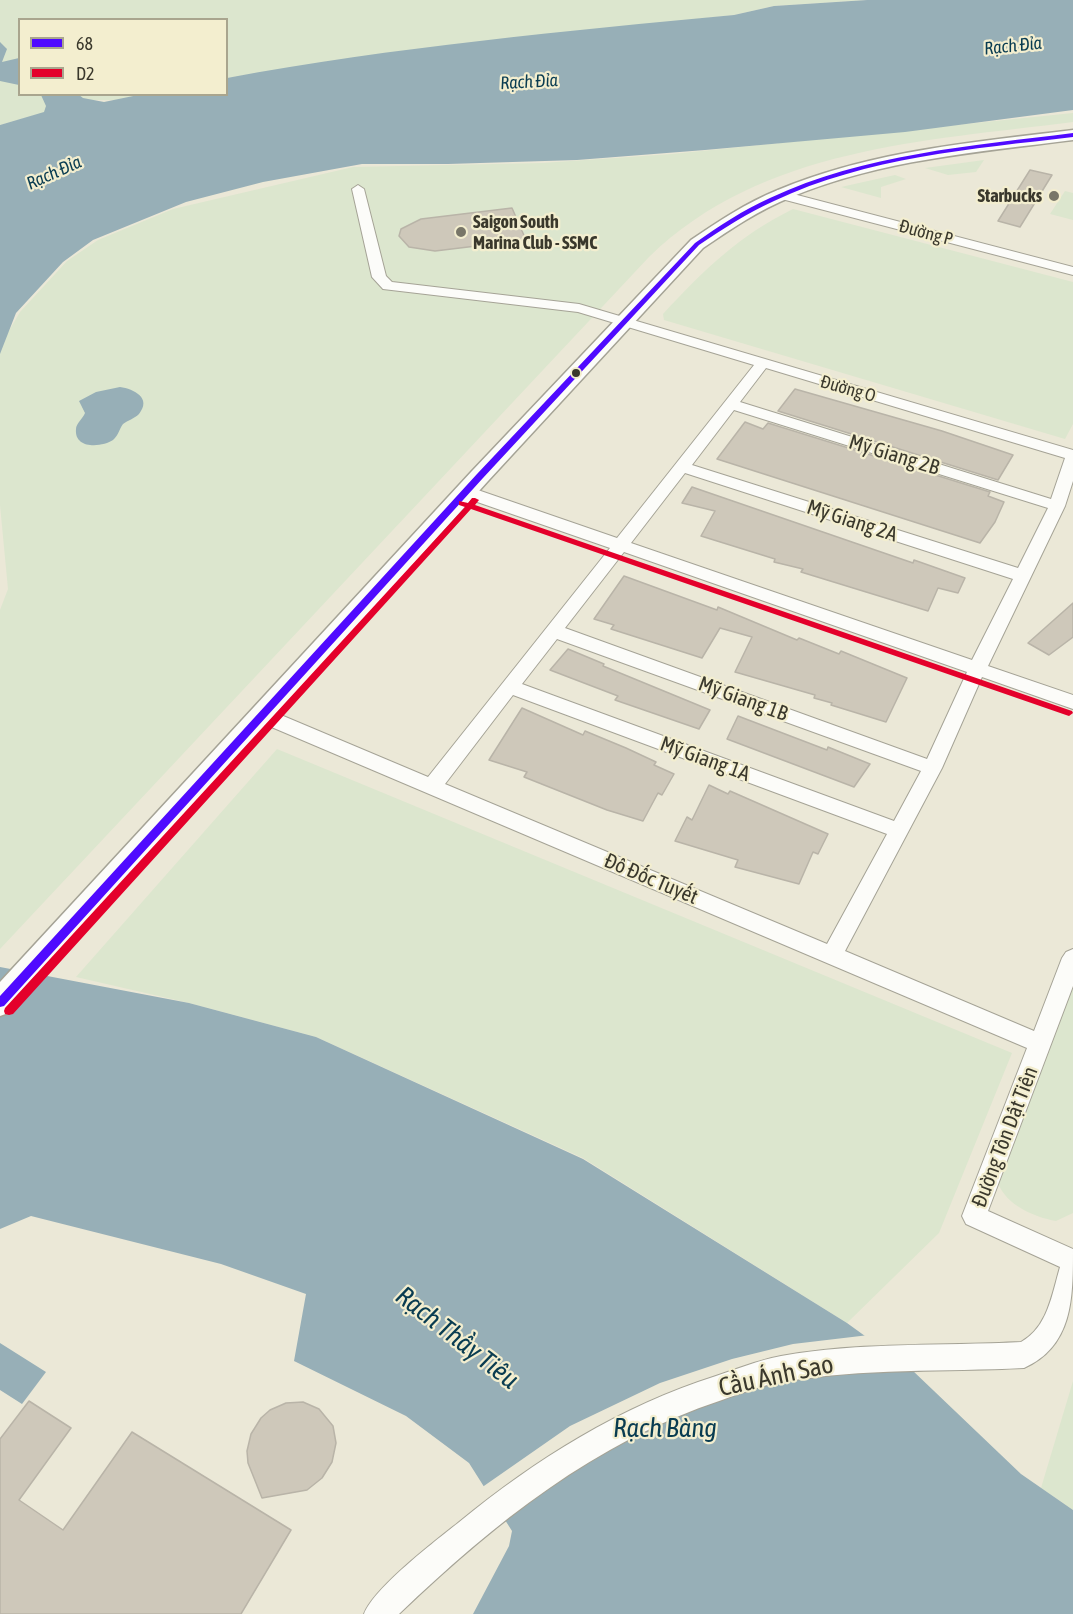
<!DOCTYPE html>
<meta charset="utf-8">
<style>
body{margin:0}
#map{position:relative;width:1073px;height:1614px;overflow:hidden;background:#ebe8d7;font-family:"Asap Condensed",sans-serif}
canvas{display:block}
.legend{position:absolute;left:18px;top:18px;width:210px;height:78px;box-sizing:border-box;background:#f3eecf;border:2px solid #a9a58e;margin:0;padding:8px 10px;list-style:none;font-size:18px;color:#3a382c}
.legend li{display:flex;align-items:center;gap:12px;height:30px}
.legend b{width:30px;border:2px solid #a9a58e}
</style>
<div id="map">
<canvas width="1073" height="1614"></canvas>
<ul class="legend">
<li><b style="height:8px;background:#4f0aff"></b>68</li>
<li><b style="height:8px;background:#e4002b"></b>D2</li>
</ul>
</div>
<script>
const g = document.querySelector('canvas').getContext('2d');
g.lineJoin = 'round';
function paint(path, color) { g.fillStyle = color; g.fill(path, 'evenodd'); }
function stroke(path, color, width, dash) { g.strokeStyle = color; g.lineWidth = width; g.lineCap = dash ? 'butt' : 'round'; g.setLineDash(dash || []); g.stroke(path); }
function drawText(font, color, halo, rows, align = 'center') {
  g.font = font + ' "Asap Condensed",sans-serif'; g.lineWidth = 4.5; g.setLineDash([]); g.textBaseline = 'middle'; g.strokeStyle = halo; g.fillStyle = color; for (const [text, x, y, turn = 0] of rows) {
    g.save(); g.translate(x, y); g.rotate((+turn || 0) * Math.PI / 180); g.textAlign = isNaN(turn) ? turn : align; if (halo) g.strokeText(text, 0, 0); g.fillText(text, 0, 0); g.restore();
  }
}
const green = new Path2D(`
 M0,0H867L774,6L734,15L403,52L227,78L226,20H20V94L143,95L120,100H90L0,125Z
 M1073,113V122C926,141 762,147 649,257L0,949V610L8,589L0,505V346L20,312L67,261L98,240L173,209L353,167L542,163L672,154Z
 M984,160L976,172L948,175L925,168Z
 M895,175L906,179L881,187V198L841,187Z
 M1065,191L1073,193V220L1050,214Z
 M793,209L1073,282V424L1065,439L664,320L663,314C704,270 738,236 793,209Z
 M277,749L1012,1053L939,1233L847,1323L583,1158L316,1037L189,1003L76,977Z
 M1073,977V1213L1056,1221C1034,1217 1006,1205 998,1183Z
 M1073,1381V1510L1041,1488Z`);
const water = new Path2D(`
 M867,0H1073V110L905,132L705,150L577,160L448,164H362L263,182L186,202L93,240L63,262L16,313L0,354V125L44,112L46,106L41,95H79L83,98L104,102L143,94H226L227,78C394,47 565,31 734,15L774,6Z
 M0,42L7,49L2,62L19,58V85L0,81Z
 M120,387C134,389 152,398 139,414C134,419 128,420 123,424C119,429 119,435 113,440C103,447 74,450 76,429C76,424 83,418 85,413L79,401L96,392Z
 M0,967L189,1003L316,1037L583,1159L847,1323L912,1370L1021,1474L1073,1510V1614H473L509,1546L512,1531L469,1463L406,1416L294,1361L306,1294L221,1264L31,1216L0,1229Z
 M0,1343L46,1372L22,1404L0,1390Z`);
const pier = new Path2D(`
 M869,1335L910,1365L806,1371L643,1423L499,1517L481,1488L570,1426L660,1383L732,1359L793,1344Z`);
const building = new Path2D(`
 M1030,170L1052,175L1020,227L998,221Z
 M512,208L526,240L435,251L409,247L399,236L401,229L421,219Z
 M795,389L942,431L1013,455L998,480L778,411Z
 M745,422L763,429L768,423L990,492L988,496L1004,502L995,522L980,543L717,459Z
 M692,487L913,563L914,560L965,578L958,593L938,588L928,611L801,572L803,569L774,562L775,559L701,536L715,511L682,503Z
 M624,576L717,610L718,607L797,640L799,638L839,654L841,651L907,678L886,722L831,705L832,703L814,698L815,695L735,672L752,637L720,628L702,658L611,629L614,625L594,619Z
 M1073,603V637L1049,655L1028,643Z
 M568,649L604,664L603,666L710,710L699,729L615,700L618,696L550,670Z
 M522,708L583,735L585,731L626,748L656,762L654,765L674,774L662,795L658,793L643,821L607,810L524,777L527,772L489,760Z
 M738,716L827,750L828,747L870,764L854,787L727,739Z
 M709,785L728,794L730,791L828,834L818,854L813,852L799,884L735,867L738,860L675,841L687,817L692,820Z
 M29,1401L71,1428L19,1500L63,1530L132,1432L291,1530L241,1614H0V1439Z
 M303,1402L319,1409L333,1426L336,1443L332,1462L322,1478L307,1490L262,1498L248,1463L247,1451L251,1434L261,1418L270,1410L286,1403Z`);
const street = new Path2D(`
 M358,185L364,189L386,276L392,282L579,304L1073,450V481L1065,506L988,666L1073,695V709L982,677L942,768L845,951L1034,1031L1062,958L1066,952L1073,949V986L988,1211L1073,1249C1073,1298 1073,1346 1024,1368C944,1372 863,1368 783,1382C762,1385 742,1393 722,1400C595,1442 494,1523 399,1614H364C374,1588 434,1542 458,1523C536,1459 619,1407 716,1376C737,1369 759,1360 781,1356C860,1342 942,1346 1021,1342C1048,1327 1052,1294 1060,1267L966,1224L962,1216L1027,1048L255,720L253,715L255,710H269L428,777L610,548L460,496L458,492L460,488H472L617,538L754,365L578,312L383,289L372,277L352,189ZM766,368L1065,458L1051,499L740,402ZM734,410L1048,508L1018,568L692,465ZM685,473L1013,579L972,660L631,543ZM624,552L967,672L927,759L565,628ZM557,639L921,771L894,821L522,684ZM513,695L887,834L827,944L445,784Z
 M778,190L1073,267V275L774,197L772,194Z`);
const secondary = new Path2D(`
 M1073,130V140C978,152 880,160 791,197C759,210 731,229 703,248L488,481L11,1012L0,1016V982L472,471L691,240C719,221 746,203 778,190C871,151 974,142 1073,130Z`);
const bus1 = new Path2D(`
 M1073,133V137C972,149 867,157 774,201C747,213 723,229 699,245L483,478L4,1006L0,1007V996L477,474L695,243C719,226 743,210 770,198C864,154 971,146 1073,133Z`);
const bus2 = new Path2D(`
 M472,498H475L479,500L475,505L1072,711L1073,713L1069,716L1066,715L471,509L13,1014L9,1015L5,1014L4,1011L5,1008L465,507L459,505V501L468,503Z`);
const markers = [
 [1054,196,6,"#787668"],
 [461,232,6,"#787668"],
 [576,373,5,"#3a382c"]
];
const farWaternames = [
 ["Rạch Đỉa",1013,46,-6],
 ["Rạch Đỉa",529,82,-3],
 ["Rạch Đỉa",54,173,-24]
];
const farPoinames = [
 ["Starbucks",1042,196],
 ["Saigon South",473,222,"left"],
 ["Marina Club - SSMC",473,243,"left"]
];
const farStreetnames = [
 ["Đường P",926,233,15],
 ["Đường O",848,389,16]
];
const streetNames = [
 ["Mỹ Giang 2B",894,455,17],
 ["Mỹ Giang 2A",852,521,18],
 ["Mỹ Giang 1B",743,699,20],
 ["Mỹ Giang 1A",705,759,20],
 ["Đô Đốc Tuyết",651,879,23],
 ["Đường Tôn Dật Tiên",1005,1137,-69]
];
const nearStreetnames = [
 ["Cầu Ánh Sao",776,1376,-12]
];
const nearWaternames = [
 ["Rạch Thầy Tiêu",457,1338,38],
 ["Rạch Bàng",665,1428]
];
paint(green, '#dce6ce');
paint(water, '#97afb7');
paint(pier, '#ebe8d7');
paint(building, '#cec8ba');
stroke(building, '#b9b4a8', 1.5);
stroke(street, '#a5a396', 2);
stroke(secondary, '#a5a396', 3);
paint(street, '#fcfcf9');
paint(secondary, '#fcfcf9');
paint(bus1, '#4f0aff');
paint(bus2, '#e4002b');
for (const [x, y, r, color] of markers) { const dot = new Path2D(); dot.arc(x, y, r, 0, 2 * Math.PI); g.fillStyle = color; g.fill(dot); stroke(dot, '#f3eecf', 2); }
drawText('italic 18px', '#093c51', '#f3eecf', farWaternames);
drawText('bold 18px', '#3a382c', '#f3eecf', farPoinames, 'right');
drawText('18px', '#3a382c', '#f3eecf', farStreetnames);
drawText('21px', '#3a382c', '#f3eecf', streetNames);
drawText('26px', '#3a382c', '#f3eecf', nearStreetnames);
drawText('italic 27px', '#093c51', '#f3eecf', nearWaternames);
</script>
